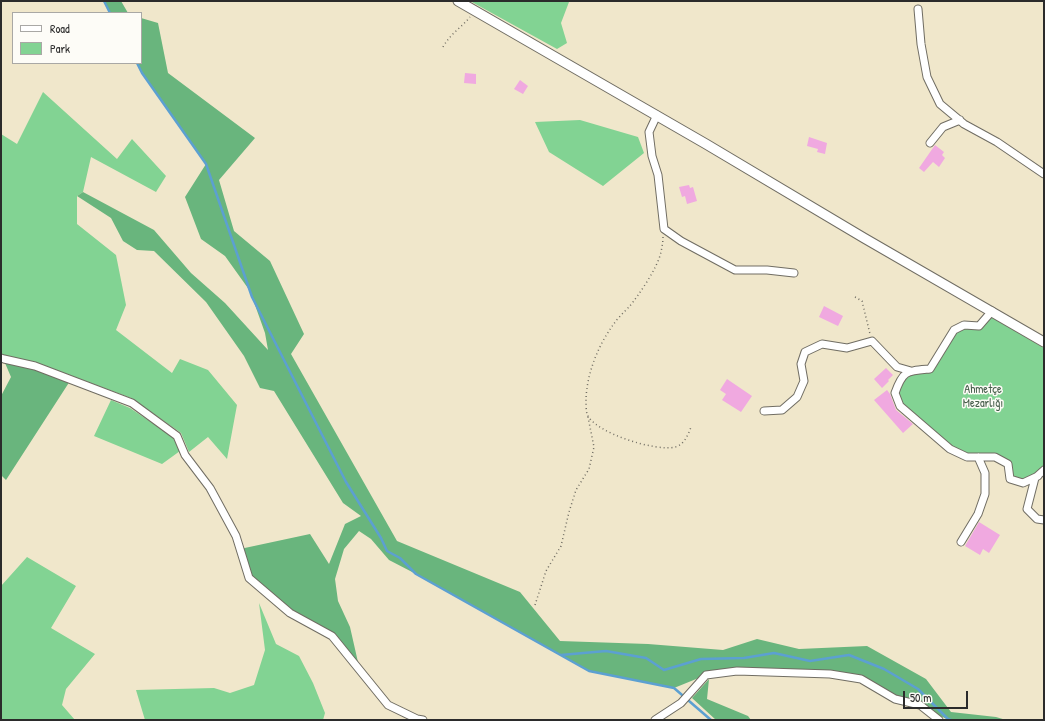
<!DOCTYPE html>
<meta charset="utf-8">
<style>
body{margin:0}
#map{position:relative;width:1045px;height:721px;overflow:hidden;background:#f0e7cb;font-family:"Patrick Hand",sans-serif}
canvas{display:block}
.frame{position:absolute;inset:0;border:2px solid #2b2b2b;pointer-events:none}
.legend{position:absolute;left:12px;top:12px;width:130px;height:52px;box-sizing:border-box;background:#fdfcf7;border:1px solid #a9a8a5;margin:0;padding:5px 7px;list-style:none;font-size:12px;color:#2b2b2b}
.legend li{display:flex;align-items:center;gap:8px;height:20px}
.legend b{width:20px;border:1px solid #a9a8a5}
.scale{position:absolute;left:903px;top:691px;width:65px;height:18px;box-sizing:border-box;border:2px solid #2b2b2b;border-top:0;padding-left:5px;font-size:12px;line-height:14px;white-space:nowrap;color:#2b2b2b;-webkit-text-stroke:3px #fdfcf7;paint-order:stroke}
</style>
<div id="map">
<canvas width="1045" height="721"></canvas>
<div class="frame"></div>
<ul class="legend">
<li><b style="height:5px;background:#fff"></b>Road</li>
<li><b style="height:11px;background:#82d393"></b>Park</li>
</ul>
<div class="scale">50 m</div>
</div>
<script>
const g = document.querySelector('canvas').getContext('2d');
g.lineJoin = 'round';
function paint(path, color) { g.fillStyle = color; g.fill(path, 'evenodd'); }
function stroke(path, color, width, dash) { g.strokeStyle = color; g.lineWidth = width; g.lineCap = dash ? 'butt' : 'round'; g.setLineDash(dash || []); g.stroke(path); }
function drawText(font, color, halo, rows, align = 'center') {
  g.font = font + ' "Patrick Hand",sans-serif'; g.lineWidth = 3; g.setLineDash([]); g.textBaseline = 'middle'; g.strokeStyle = halo; g.fillStyle = color; for (const [text, x, y, turn = 0] of rows) {
    g.save(); g.translate(x, y); g.rotate((+turn || 0) * Math.PI / 180); g.textAlign = isNaN(turn) ? turn : align; if (halo) g.strokeText(text, 0, 0); g.fillText(text, 0, 0); g.restore();
  }
}
const green = new Path2D(`
 M470,1H568L569,2L561,23L567,43L557,49Z
 M43,92L117,159L132,139L166,176L156,192L91,157L83,192L77,196V224L116,255L126,305L116,330L172,373L180,359L208,370L237,405L227,459L208,437L189,452L181,433L131,398L37,363L1,358V134L17,144Z
 M580,120L638,137L644,153L603,186L549,152L535,122Z
 M989,315L1044,348V470L1023,483L1010,479L1008,464L995,457H967L950,449L900,406L895,393L911,371L930,369L954,330L964,325L979,326Z
 M111,400L130,408L173,437L180,451L162,464L94,436Z
 M27,557L76,586L51,628L95,654L66,689L62,705L75,720H1V586Z
 M259,603L276,644L299,656L313,683L325,713L323,720H145L136,690L214,688L230,693L254,685L265,650Z`);
const forest = new Path2D(`
 M104,1H121L128,13H110Z
 M141,18L158,23L168,73L255,138L219,180L234,231L270,261L304,334L291,354L397,541L520,592L560,641L648,644L723,650L757,639L799,649L867,646L926,679L951,712L996,717L1006,720H949L861,679L786,673L706,675L674,688L589,671L416,574L389,560L371,539L359,531L344,549L335,579L338,601L350,627L360,671L332,636L290,613L249,578L240,549L310,534L329,564L345,524L361,516L343,503L274,391L260,388L244,356L206,302L154,251L137,250L123,241L111,218L77,196L83,192L154,230L191,273L225,303L268,350L265,333L250,291L225,256L201,239L185,197L206,164L142,73L137,63H141Z
 M5,363L35,366L70,381L6,480L1,475V396L11,377Z
 M709,679L707,699L748,716L751,720H716L692,698Z`);
const stream = new Path2D(`
 M104,1L110,13
 M137,63L142,73L206,164L252,297L346,482L381,538L387,551L400,558L416,574L589,671L674,688L711,720
 M561,655L606,651L646,658L664,670L701,659L744,658L774,653L810,661L849,655L884,669L918,689L948,719L951,720`);
const building = new Path2D(`
 M465,73L476,74V84L464,83Z
 M520,80L528,86L523,94L514,89Z
 M809,137L827,143L825,154L817,152L818,149L807,146Z
 M935,145L944,152L942,155L945,158L939,167L933,162L924,172L919,168Z
 M689,185L690,188L693,187L697,201L687,204L685,196L682,197L679,187Z
 M824,306L843,316L838,326L819,317Z
 M886,368L893,375L888,380L889,381L882,388L874,379Z
 M727,379L752,396L741,412L722,400L726,394L720,390Z
 M887,390L890,394L896,410L913,424L903,433L874,400Z
 M979,522L1000,535L989,553L983,549L980,555L965,546Z`);
const path = new Path2D(`
 M443,47C450,34 461,28 470,17
 M663,237C663,242 662,247 661,252C658,267 639,295 629,307C623,313 617,319 613,325C598,346 587,373 586,399C586,403 586,410 587,414C594,433 657,452 675,447C684,445 688,435 691,427
 M855,297L862,301L870,334
 M535,605L546,571L561,546L569,512L576,490L589,469L594,447L588,417`);
const minor = new Path2D(`
 M918,9L921,44L927,77L940,104L964,124L997,142L1044,174
 M657,115L649,132L652,156L658,175L664,229L681,241L735,270H767L794,273
 M930,143L943,127L960,120
 M992,311L979,326L964,325L954,330L930,369C907,371 903,370 895,393L900,406L950,449L967,457H995L1008,464L1010,479L1023,483L1038,476
 M1,358L4,359L35,366L132,403L177,436L185,455L210,488L236,536L249,578L290,613L332,636L388,705L417,719L423,720
 M764,411L782,410L797,397L804,381L801,364L805,352L822,344L847,348L872,341L897,367L911,371
 M1044,470L1035,478L1027,509L1037,519L1044,520
 M961,542L978,514L985,494V473L978,457
 M655,720L681,703L706,675L737,671L830,674L861,679L895,699L920,705L939,720`);
const tertiary = new Path2D(`
 M458,1L706,144L864,238L1044,342`);
const parkNames = [
 ["Ahmetçe",983,390],
 ["Mezarlığı",983,404]
];
paint(green, '#82d393');
paint(forest, '#69b57d');
stroke(stream, '#5ca0d1', 2.5);
paint(building, '#f0a9e0');
stroke(minor, '#706d63', 9);
stroke(tertiary, '#706d63', 11);
stroke(path, '#706d63', 1.5, [1, 3]);
stroke(minor, '#fff', 7);
stroke(tertiary, '#fff', 9);
drawText('12px', '#455d4a', '#fdfcf7', parkNames);
</script>
